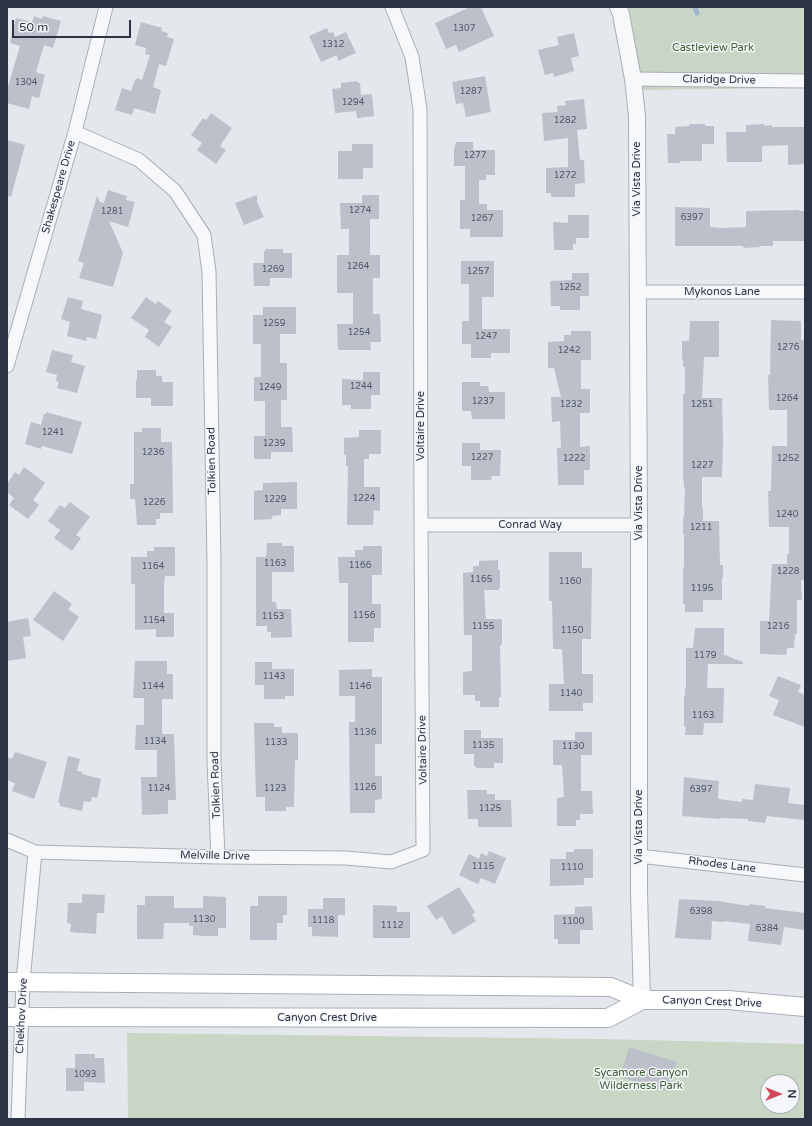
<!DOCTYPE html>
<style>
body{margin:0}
#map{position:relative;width:812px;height:1126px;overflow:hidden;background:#e4e7ec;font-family:"Varela Round",sans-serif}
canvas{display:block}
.frame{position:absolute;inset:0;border:8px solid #2b3445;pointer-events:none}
.north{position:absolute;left:760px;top:1074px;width:40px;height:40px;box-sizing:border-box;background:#f4f6f9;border:1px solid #a4a8b1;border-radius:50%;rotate:90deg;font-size:11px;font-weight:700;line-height:16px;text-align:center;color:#2b3445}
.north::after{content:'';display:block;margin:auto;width:14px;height:18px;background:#d1495b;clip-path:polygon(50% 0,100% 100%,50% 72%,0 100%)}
.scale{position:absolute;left:12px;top:20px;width:119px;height:18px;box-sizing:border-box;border:2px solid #2b3445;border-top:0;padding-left:5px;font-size:12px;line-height:14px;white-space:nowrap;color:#2b3445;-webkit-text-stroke:3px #f4f6f9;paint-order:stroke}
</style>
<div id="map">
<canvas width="812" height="1126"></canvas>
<div class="frame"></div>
<div class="north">N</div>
<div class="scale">50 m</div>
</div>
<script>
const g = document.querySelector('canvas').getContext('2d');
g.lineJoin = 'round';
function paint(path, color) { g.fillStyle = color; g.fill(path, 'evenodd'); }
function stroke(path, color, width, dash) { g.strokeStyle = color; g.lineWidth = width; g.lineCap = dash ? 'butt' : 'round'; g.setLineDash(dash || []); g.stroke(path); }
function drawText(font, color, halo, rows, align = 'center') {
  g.font = font + ' "Varela Round",sans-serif'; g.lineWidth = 3; g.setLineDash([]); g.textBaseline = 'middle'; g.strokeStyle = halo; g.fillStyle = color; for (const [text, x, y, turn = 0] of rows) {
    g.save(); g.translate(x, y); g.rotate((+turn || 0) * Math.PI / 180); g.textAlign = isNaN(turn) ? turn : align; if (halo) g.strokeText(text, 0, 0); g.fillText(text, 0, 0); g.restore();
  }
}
const green = new Path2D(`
 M619,7H805V88L635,90Z
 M127,1033L601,1039L805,1044V1119H128ZM768,1082H792V1106H768Z`);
const stream = new Path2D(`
 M695,7L697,13`);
const building = new Path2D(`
 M470,7H481L494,36L459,52L456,45L446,49L435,23Z
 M34,16L42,19L43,16L61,21L53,48L44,45L36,72L45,75L39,98L32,96L29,109L7,103V90L20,46L10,43L16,18L32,22Z
 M141,22L162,28L161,31L168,33L167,37L174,39L166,66L159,64L153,87L161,90L155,114L134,108L132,115L115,110L122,88L131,91L135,80H136L137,78L142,80L150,55L145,54L146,48L135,45Z
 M327,28L329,33L333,32L335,37L346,32L356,53L338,61L337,55L321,62L309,36Z
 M574,33L579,56L571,58L574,71L554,77L553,73L545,75L538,50L559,45L557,37Z
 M485,76L491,112L466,117L463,103L456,104L452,82Z
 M358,81V83H360L361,95L372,94L374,116L357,118L356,111L335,113L332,89L341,88V83Z
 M584,99L587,129L577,130L580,160H584L585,183L575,184V197H551V193H546V168L568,167V138L544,141L542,113L558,112L557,106L566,105L565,101Z
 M211,113L232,128L220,146L226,150L216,164L197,150L202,143L191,135L203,118L206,120Z
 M689,124H705V126H714V144H702V161H680V163H668L667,134H675V127L689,126Z
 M764,124L765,126L772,125V127H805V164L788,165V145L762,146V162H727L726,132H746V125Z
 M7,140L25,145L11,197L7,196Z
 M456,142H473V150H495V175H486V180H479V204H487V210H503V237H470V229H460V200H465V166H454V149Z
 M352,144H373V168H363V179H338V151H352Z
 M108,190L127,196L126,200L135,202L128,227L109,221L123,253L113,287L79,278L84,263L78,261L97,196L100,202L104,203Z
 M257,195V202L264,217L244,225L235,203Z
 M362,195H379V219H370V255H380V278H373V314H380L381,342H370L371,350H338L337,324H353V293H337V255H349V229H341L340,203H362Z
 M675,207L710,208V227L721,228L746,227V211L799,210V211H805V241H773V246H760V247L744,248L743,246H675Z
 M568,215H589V238H576V244H573V250H554L553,222L568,223Z
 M265,249H283V253H292V278H270V286H254L253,263H264V251H265Z
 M461,261H494V297H482V329H510V353H491V358H471V344H462V321H469V284H461Z
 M572,273H589V296H580V310H560V306H551L550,281L572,280Z
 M68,297L83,301L81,309L102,315L96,339L87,337L86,341L67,336L70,322L61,319Z
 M146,297L156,304L158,301L172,311L164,322L172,327L159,347L145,337L149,330L131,318Z
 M263,307H296V334H280V363H287V400H281V427H292L293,452H271V459H254V436H265V401H254V377H261V344H253V315H263Z
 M771,320L801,321V340H805V580H801L802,600H797V634H795L794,648H787L786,655L760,654V621H769L772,564H787V554H789V527H769L768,491H771L772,446H787V410H769L768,375H770Z
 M690,321H719V357H704L702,398H722L723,442L722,477H702V508H703V521H719L720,565H723V578H722V600H703V612H685V604H683V572L684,565V534H683V517H684L685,488H684V481H683V394H685V367H683V359H682V341H689Z
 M571,331H591V360H581V389H590V413H580V447L590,446V470H584V485H558L557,448H561L560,421L552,422L551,397H561L554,368H548V342L564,341V335H571Z
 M52,350L73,355L71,362L85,366L77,393L57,388L59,382L56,381L57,375L46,372Z
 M137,370H156V376H162V382H173V406H151V398H136V380H137Z
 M363,372H380V395H371V409H351V405H342V379L363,380Z
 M462,382H480V386H488L489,392H505V419H472L471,411H462Z
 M46,412L82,422L72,454L42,446L41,449L25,444L31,422L41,425L44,414H46Z
 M142,428H161V442H172L173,513H160V519H156V525H137L135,499H130V484H134V432H142Z
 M359,430H381V454H369V459H364V487H380V511L374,510L373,525H347L348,466H346V455H344V438L359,437Z
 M462,443H480V450H501L500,476H491L492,480H471V466H462Z
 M24,467L45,483L33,500L39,505L28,519L9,505L14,498L7,492V484L15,472L19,475Z
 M297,482V509H281V515L272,516V519L254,520V491L263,490V483Z
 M70,502L90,517L76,535L81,538L72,551L54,538L60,530L48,521L60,505L65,508Z
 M267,543H282V546H294V572H272V602H276L277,609H291L292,637L271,638V632H267V626H256V557H266Z
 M363,546H382V575H372V604H381V628H374V642H348V583H339L338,557H355V550H363Z
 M154,547H175V576H165L164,584V613H174V637H156V629L135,630V584H131V557H147V551H154Z
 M549,552H582V568H592L591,639H582V674H593V703H583V711H549V684H564L562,649H553L552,601H549Z
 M498,560V570H500V588H499V590H484L486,619H502V645H500L501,697H499V707H480V701H475V695H463V672L472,671V635H464L463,573L473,572V566H479V561Z
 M54,591L72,604L68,609L79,617L63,641L33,620Z
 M28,618L31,636L23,637L26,658L7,661V622Z
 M695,628H724V654H722L743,662V664H708L707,688H724L723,723H704L703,735H685L686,727H684V696H685V689H686V648H693Z
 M135,661H167V674H173V699H162V734H174L176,800H168V814L142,815L141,777H157V750H135L136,725H144V698H133Z
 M255,662H272V669H294V696H285V699H264V685H255Z
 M372,669V677H382V744H375V776H382V799L375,800V813H350L349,722H355V696H339V670Z
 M778,676L801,685L798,692L805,695V727L773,715L779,700L769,696Z
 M254,723H274V727H282V733H298V760H295L294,807H286V811H265V797H256Z
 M464,730H481V738H503V763H494V768H476V766H474V754H464Z
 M575,732H592V755H581V791H592L593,814H580V820H576V826H557V798L564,797L562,765H553V740H575Z
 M15,752L47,762L34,799L12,791L15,783L7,780V757L12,759Z
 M68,756L80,759L77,771L82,772V774L101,779L97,798L92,797L91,802L84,801L82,811L60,806V803H58Z
 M684,777L719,781L718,799L742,802V799L753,800L755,784L790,788L788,803L805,805V820L767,816L765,823L748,821V819L720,818V819L682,816Z
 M467,790H487V794H495V800H511L512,827H478V819H468Z
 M574,849H593V878H584V885L550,886V859H566V852H574Z
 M489,851L506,858L495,884L481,878L478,884L459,875L469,854L479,859L481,853L487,856Z
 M459,887L475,912L472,915L476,921L453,935L442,916L436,920L427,906Z
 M82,894L105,895L104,913H97L96,934L70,932L71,924L67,923L68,903H82Z
 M145,896H174V908H203V896L226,897V928H218V936H203L193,935V926H189V923H164L163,939H137V905H145Z
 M258,896H287V915H283V923H277V940H250V906H258Z
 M323,898H345V915H338V937L312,936V927H308V909H323Z
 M679,899L718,901L749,906V904L766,906L765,908L805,913V930L784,927L781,945L748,941L750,924L724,921V922L712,921L711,940L675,938Z
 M373,905L397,906V912H410V938H373Z
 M592,906L593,930H580V944H558V939H554V915L575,914V907Z
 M629,1047L677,1062L667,1091L620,1077Z
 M75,1054H95V1058H104L105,1083L84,1082V1091H66V1068H75Z`);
const minor = new Path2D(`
 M633,79L805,81
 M75,132L139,160L175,191L204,235L209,272L214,563V761L218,857
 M638,292H805
 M7,366L75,132L106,7
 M421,525H639
 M7,840L35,852L218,857L346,858L391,862L423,850L421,525L420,109L412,57L392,7
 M639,856L805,875
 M18,1119L23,982L35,852`);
const tertiary = new Path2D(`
 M618,7L621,14L633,79L637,116L639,525V892L642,1000`);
const secondary = new Path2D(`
 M7,982L611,987L642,1000H728L805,1007
 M7,1017L608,1018L642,1000`);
const numberNames = [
 ["1307",464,29],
 ["1312",333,45],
 ["1304",26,83],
 ["1287",471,92],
 ["1294",353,103],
 ["1282",565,121],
 ["1277",475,156],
 ["1272",565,176],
 ["1274",360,211],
 ["1281",112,212],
 ["6397",692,218],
 ["1267",482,219],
 ["1264",358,267],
 ["1269",273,270],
 ["1257",478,272],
 ["1252",570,288],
 ["1259",274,324],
 ["1254",359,333],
 ["1247",486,337],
 ["1276",788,348],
 ["1242",569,351],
 ["1244",361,387],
 ["1249",270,388],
 ["1264",787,399],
 ["1237",483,402],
 ["1232",571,405],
 ["1251",702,405],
 ["1241",53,433],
 ["1239",274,444],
 ["1236",153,453],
 ["1227",482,458],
 ["1222",574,459],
 ["1252",788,459],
 ["1227",702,466],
 ["1224",364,499],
 ["1229",275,500],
 ["1226",154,503],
 ["1240",787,515],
 ["1211",701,528],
 ["1163",275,564],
 ["1166",360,566],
 ["1164",153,567],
 ["1228",788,572],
 ["1165",481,580],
 ["1160",570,582],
 ["1195",702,589],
 ["1156",364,616],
 ["1153",273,617],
 ["1154",154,621],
 ["1155",483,627],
 ["1216",778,627],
 ["1150",572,631],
 ["1179",705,656],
 ["1143",274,677],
 ["1144",153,687],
 ["1146",360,687],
 ["1140",571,694],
 ["1163",703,716],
 ["1136",365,733],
 ["1134",155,742],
 ["1133",276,743],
 ["1135",483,746],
 ["1130",573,747],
 ["1126",365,788],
 ["1124",159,789],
 ["1123",275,789],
 ["6397",701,790],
 ["1125",490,809],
 ["1115",483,867],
 ["1110",572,868],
 ["6398",701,912],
 ["1130",204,920],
 ["1118",323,921],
 ["1100",573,922],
 ["1112",392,926],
 ["6384",767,929],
 ["1093",85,1075]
];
const parkNames = [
 ["Castleview Park",713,48],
 ["Sycamore Canyon",641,1073],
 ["Wilderness Park",641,1086]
];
const streetNames = [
 ["Claridge Drive",719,80,1],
 ["Via Vista Drive",637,179,-90],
 ["Shakespeare Drive",59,187,-74],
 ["Mykonos Lane",722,292],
 ["Voltaire Drive",421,426,-90],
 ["Tolkien Road",212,461,-91],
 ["Via Vista Drive",639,503,-90],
 ["Conrad Way",530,525],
 ["Voltaire Drive",423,750,-91],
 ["Tolkien Road",216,785,-92],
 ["Via Vista Drive",639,827,-90],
 ["Melville Drive",215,856,1],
 ["Rhodes Lane",722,865,7],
 ["Canyon Crest Drive",712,1002,2],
 ["Chekhov Drive",22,1016,-87],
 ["Canyon Crest Drive",327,1018]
];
paint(green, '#c9d6c5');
stroke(stream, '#9fb4cc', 5);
paint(building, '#bbc0ca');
stroke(minor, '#a9aeb7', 15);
stroke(tertiary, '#a9aeb7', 18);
stroke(secondary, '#a9aeb7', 20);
stroke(minor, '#f7f8fa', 13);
stroke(tertiary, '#f7f8fa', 16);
stroke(secondary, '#fff', 18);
drawText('9px', '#4f5766', null, numberNames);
drawText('11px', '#3f6138', '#f4f6f9', parkNames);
drawText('11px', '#2b3445', '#f4f6f9', streetNames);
</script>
